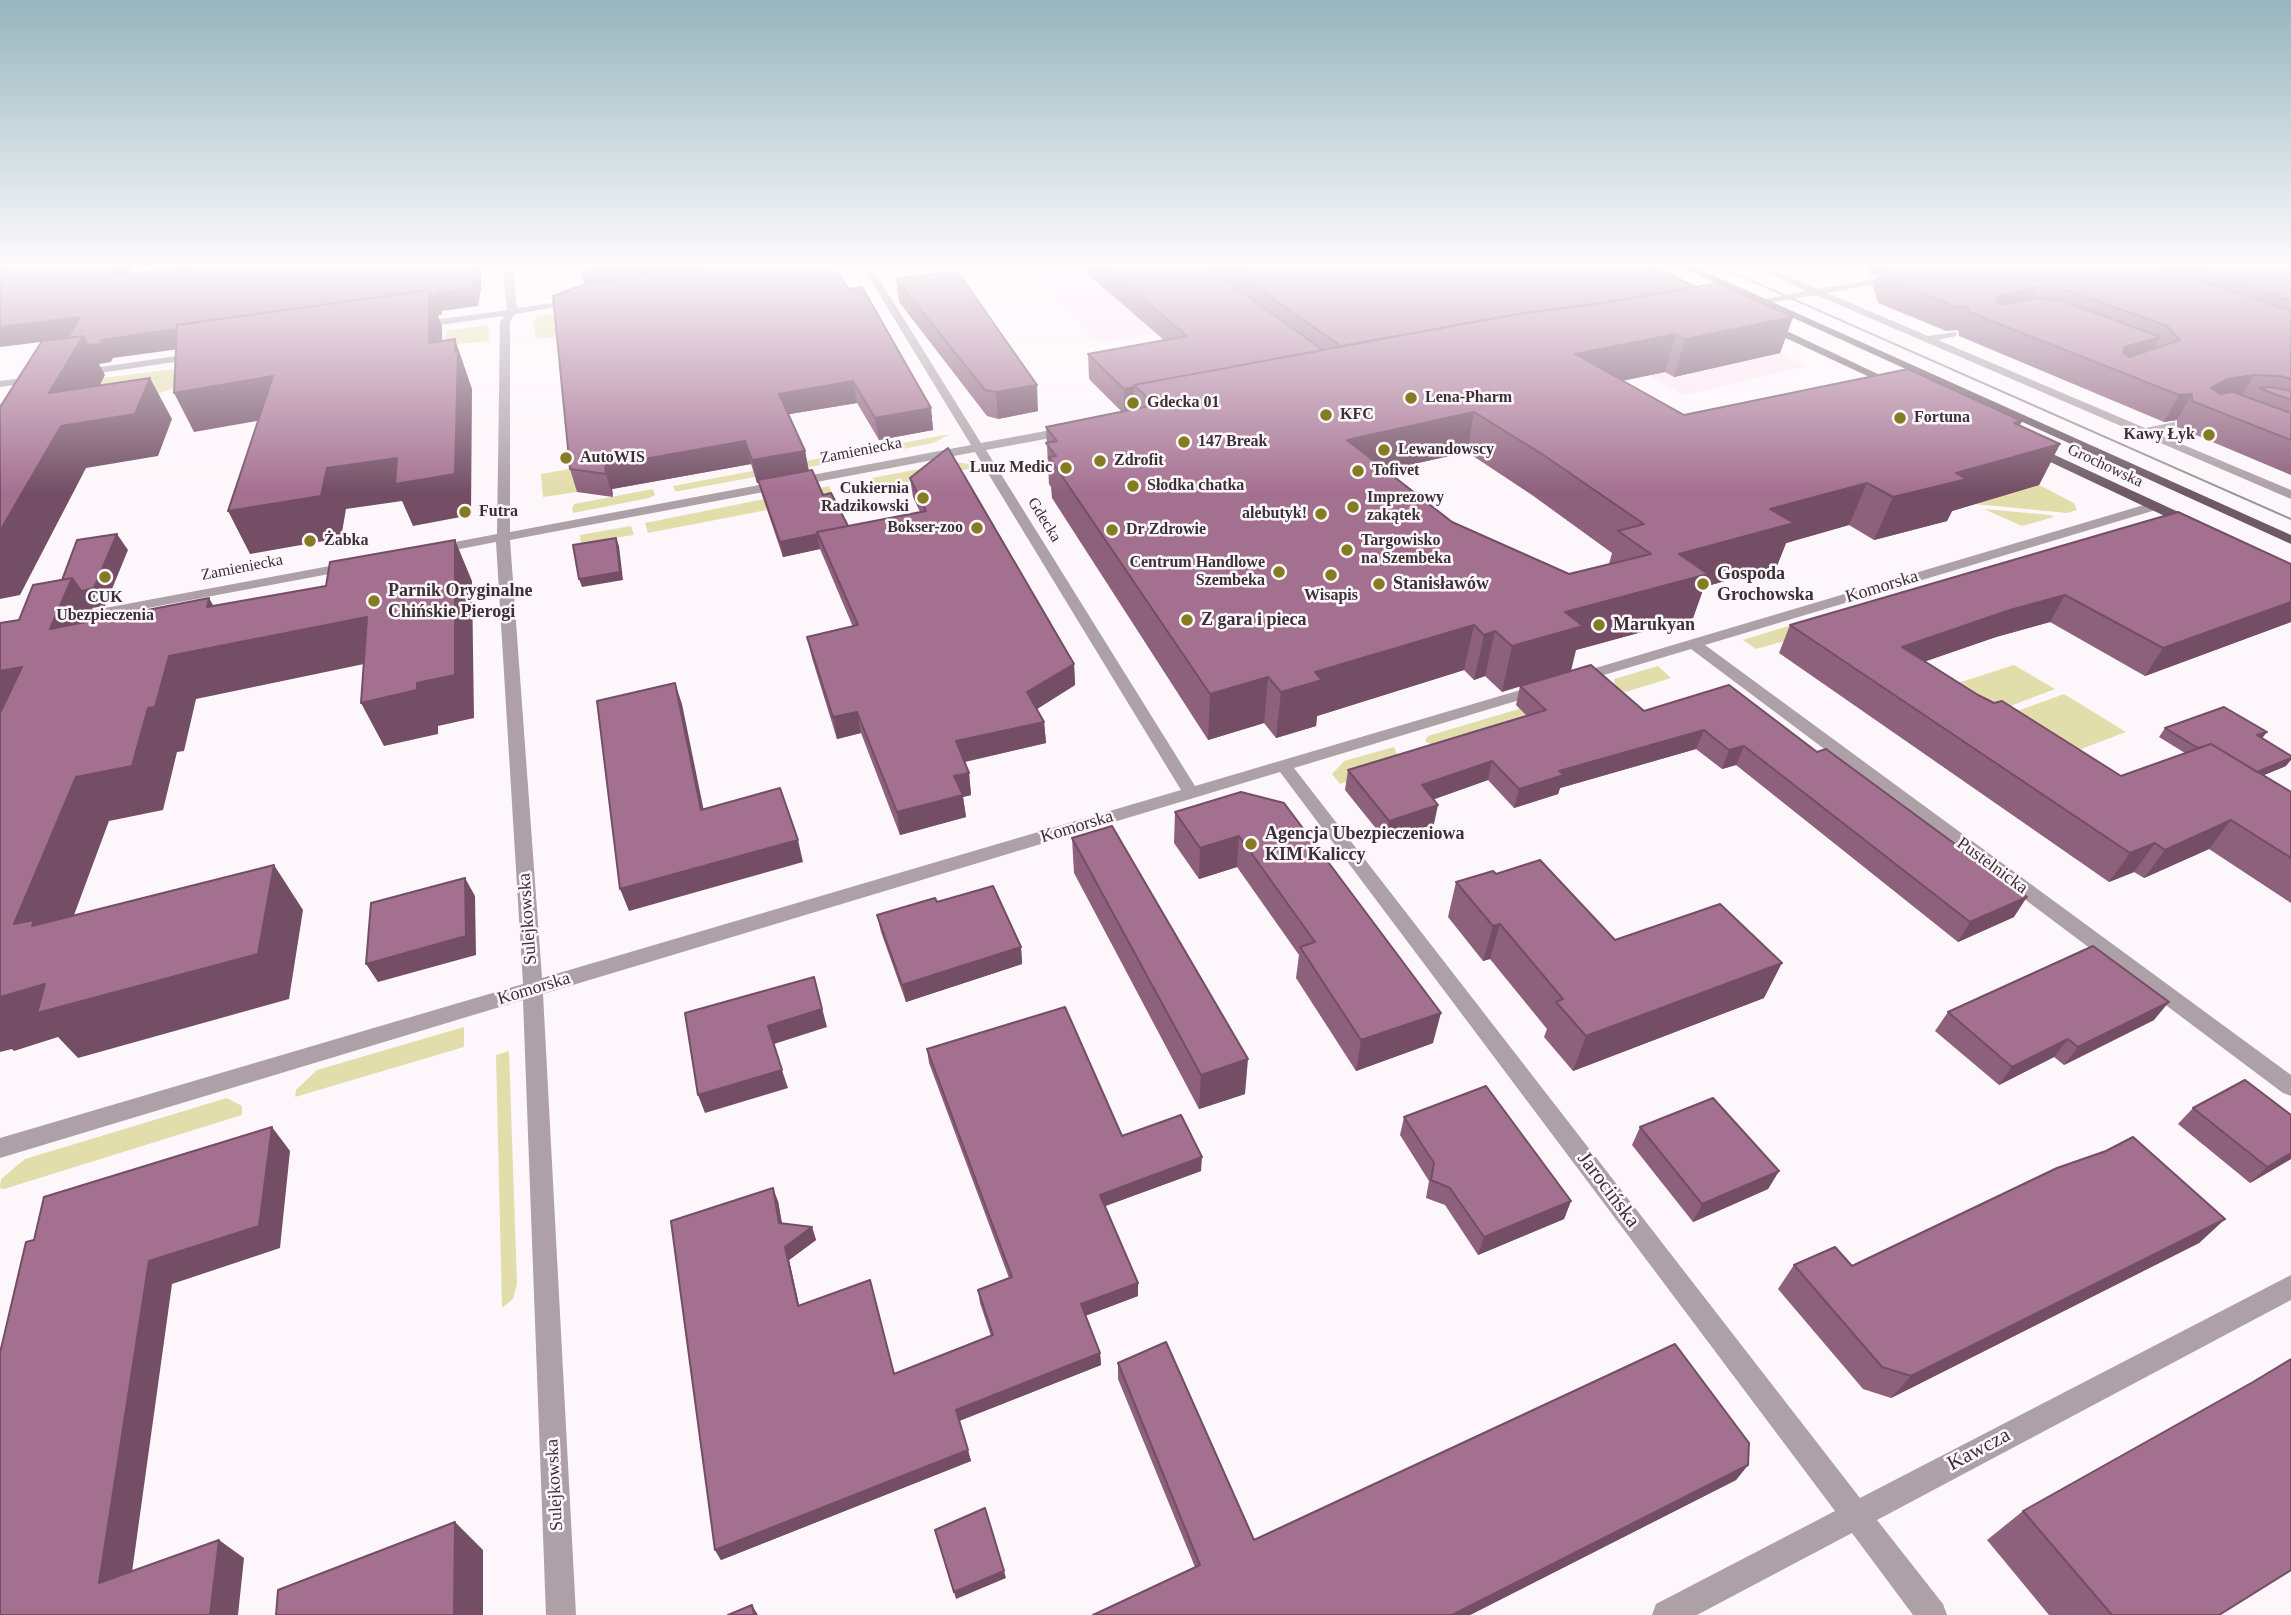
<!DOCTYPE html>
<meta charset="utf-8">
<style>
body{margin:0}
canvas{display:block;background:#fdf6fa}
</style>
<canvas width="2291" height="1615"></canvas>
<script>
const g = document.querySelector('canvas').getContext('2d');
g.lineJoin = 'round';
function paint(path, color) { g.fillStyle = color; g.fill(path, 'evenodd'); }
function stroke(path, color, width, dash) { g.strokeStyle = color; g.lineWidth = width; g.lineCap = dash ? 'butt' : 'round'; g.setLineDash(dash || []); g.stroke(path); }
function drawText(font, color, halo, rows, align = 'center') {
  g.font = font + ' "Times New Roman",serif'; g.lineWidth = 5; g.setLineDash([]); g.textBaseline = 'middle'; g.strokeStyle = halo; g.fillStyle = color; for (const [text, x, y, turn = 0] of rows) {
    g.save(); g.translate(x, y); g.rotate((+turn || 0) * Math.PI / 180); g.textAlign = isNaN(turn) ? turn : align; if (halo) g.strokeText(text, 0, 0); g.fillText(text, 0, 0); g.restore();
  }
}
const built = new Path2D(`
 M1020,266H1156L1229,321L1098,343Z
 M1744,336L1807,366L1684,395L1620,360Z`);
const green = new Path2D(`
 M656,297L562,336L536,339L533,321L537,316Z
 M488,325L489,341L445,345L446,331Z
 M248,360L252,362L94,415L85,413L102,378Z
 M950,434L933,443L858,458L850,453Z
 M832,456L834,460L830,463L679,491H675L673,486Z
 M956,462L968,464L974,468L877,488L872,478Z
 M575,468L577,492L543,497L541,474Z
 M2039,485L2074,503L2077,510L2067,513L1975,504Z
 M829,486L834,497L648,533L645,523Z
 M653,489L655,495L649,498L573,513L572,509L574,504Z
 M1984,509L2050,515L2054,517L2022,526Z
 M631,526L634,535L581,543L580,535Z
 M1834,612L1849,623L1756,649L1743,640Z
 M2014,665L2055,689L1979,718L1936,690Z
 M1658,666L1671,678L1629,691L1622,692L1615,688L1614,679Z
 M1579,691L1585,697L1434,746L1425,741L1428,736Z
 M2064,694L2126,732L2047,762L1987,722Z
 M1394,747L1400,761L1395,766L1340,784L1332,774L1344,761Z
 M464,1027V1047L295,1097L296,1090L317,1070Z
 M509,1051L517,1284L513,1299L502,1308L496,1055Z
 M227,1098L242,1106V1115L4,1189L0,1188L1,1179L25,1159Z`);
const minor = new Path2D(`
 M502,266H512L517,308L575,300L580,303L515,314L510,322V532L971,445L862,266H871L981,443L1067,427L1073,431L1067,435L986,450L1195,786L1534,686H1546L1548,689L1546,692L1294,768L1860,1498L2291,1275V1300L1877,1520L1943,1604L1947,1615H1913L1852,1533L1697,1615H1652L1656,1604L1835,1511L1280,772L543,994L576,1615H546L523,1000L0,1158V1138L523,984L496,542L434,554L427,550L434,546L497,534L500,322L504,316L419,328L414,325L419,322L507,310ZM975,452L1181,790L542,978L510,540Z
 M1752,266H1765L1818,289L1899,275L1901,277L1896,280L1827,293L1928,336L1956,332V336L1938,340L2145,428L2175,422V426L2155,433L2291,490V499L1816,295L1745,307V303L1806,291Z
 M197,353L202,356L201,358L80,376L75,373L80,370Z
 M38,376L42,377V381L0,387V381Z
 M2154,502L2159,503V509L1705,645L2291,1075V1096L2283,1093L1691,649L1577,683L1569,678L1572,675Z
 M351,562L356,563V569L73,622L66,618L73,614Z`);
const major = new Path2D(`
 M1679,266H1692L2291,535V544Z
 M1760,322H1768L1901,385L1891,387L1760,326Z
 M2031,444L2198,521L2200,524L2198,527H2188L2027,451V445Z`);
const tram = new Path2D(`
 M1718,266L2291,519`);
const wall = new Path2D(`
 M579,266H835L848,289L931,408L933,430L879,440L857,403L789,414L805,451L809,471L823,495L848,526L920,512L913,497L910,478L1074,664L1075,685L1037,709L1044,722L1046,743L965,762L969,773L971,795L963,797L966,817L900,835L861,733L837,739L812,658L807,637L853,627L820,549L783,557L762,495L759,483H757L751,464L612,489L613,497L577,492L570,469L585,284Z
 M1078,266H1652L1696,287L1793,317L1780,353L1674,377L1665,372L1622,381L1684,415L2020,426L2060,444L2039,485L1952,511L1947,521L1874,540L1849,525L1786,543L1777,566L1704,587L1693,618L1576,650L1502,692L1485,676L1474,680L1464,670L1317,716L1316,726L1276,738L1264,723L1208,740L1052,498L1051,487L1049,484L1046,427L1122,412L1089,379L1088,354L1164,340ZM1467,452L1532,495L1612,553L1609,564L1569,574L1452,522L1386,470Z
 M1867,266H2124L2161,268L2162,266H2291V475L2177,427V420L2164,422L1959,336L1958,330L1946,331L1878,303L1873,285L1877,274L1870,275Z
 M896,279L1038,411L998,419L987,416L899,302Z
 M2291,564V622L2145,676L2050,622L1996,637L1925,661L1978,695L2121,776L2185,753L2159,737L2165,728L2262,738L2286,766L2264,775L2291,792V903L2209,849L2144,878L2134,872L2109,882L1779,653L1790,625Z
 M1729,685L2014,917L1958,942L1736,765L1722,769L1696,749L1560,788L1558,794L1514,808L1488,780L1434,799V824L1386,841L1345,790L1348,770L1527,716L1516,705L1520,686L1644,711Z
 M1241,792L1433,1043L1356,1071L1296,978L1299,955L1237,867L1199,879L1174,843L1175,812Z
 M1072,838L1245,1094L1199,1109L1074,873Z
 M1496,874L1615,940L1764,998L1573,1071L1544,1037L1547,1029L1490,959L1483,961L1448,917L1456,882Z
 M937,902L1021,947L1022,964L906,1002L881,932L877,915Z
 M1948,1012L2154,1020L2064,1065L2054,1057L1999,1085L1935,1031Z
 M927,1049L1201,1171L1105,1206L1138,1296L1085,1316L1100,1353L1101,1365L959,1421L971,1461L721,1560L715,1550L778,1201L782,1223L812,1227L816,1240L789,1260L799,1305L894,1374L991,1336L980,1303L978,1290L1009,1278L929,1063Z
 M2193,1108L2291,1159L2250,1183L2178,1124Z
 M1404,1117L1571,1201L1564,1219L1478,1255L1445,1205L1426,1198L1429,1181L1400,1135Z
 M1640,1127L1779,1171L1768,1189L1693,1222L1632,1145Z
 M2225,1219L2199,1243L1891,1398L1863,1389L1778,1289L1794,1265L1852,1266Z
 M1118,1363L1254,1540L1748,1465L1736,1480L1470,1615H1093L1195,1567L1118,1379Z
 M2023,1511L2219,1615H2049L1987,1540Z`);
const shadedWall = new Path2D(`
 M116,266H135L119,294L110,276Z
 M475,266H481V290L478,306L442,311V315H438L442,326L443,380L194,347L113,358L111,362L99,364L105,375L80,423L150,378L172,419L158,456L86,468L20,595L0,599V531L49,393L82,337L0,347V327L80,317L102,340L429,290L435,293Z
 M634,266H772L588,293L582,274Z
 M1216,266H1330L1230,269L1229,281L1216,283Z
 M1879,267L1877,274L1870,275L1872,268Z
 M2036,287L2025,310L1987,319L1997,297Z
 M1793,317L1780,353L1674,377L1685,339Z
 M1676,334L1665,372L1566,392L1575,354Z
 M2160,337L2146,362L2114,369L2125,347Z
 M455,339L472,389L471,515L413,526L402,501L346,509L341,538L250,554L228,511L327,468L455,352Z
 M2254,375L2239,400L2212,404L2211,388L2227,379Z
 M273,376L291,415L194,432L174,393Z
 M853,381L857,403L784,415L779,394Z
 M1037,385L1038,411L998,419L996,392Z
 M1134,387V412L1124,414V389Z
 M2192,394L2177,420L2164,422L2179,395Z
 M931,408L933,430L879,440L875,418Z
 M1474,412L1467,452L1343,480L1347,440Z
 M2022,421L2003,460L2060,444L2039,485L1952,511L1947,521L1874,540L1893,497L1956,473L2014,423Z
 M745,441L751,464L612,489L613,497L606,474L605,466Z
 M805,451L809,473L757,483L752,460Z
 M1867,483L1849,525L1786,543L1777,566L1704,587L1693,618L1576,650L1571,671L1502,692L1512,646L1565,612L1770,509Z
 M117,534L128,550L105,606L92,608L100,620L50,629L72,578Z
 M817,534L820,549L783,557L780,542Z
 M616,538L619,546L623,580L582,587L579,579Z
 M455,540L472,581L474,718L438,726V734L384,746L361,703L417,683Z
 M2065,595L2050,622L1996,637L1889,674L1902,647L2010,610Z
 M209,598L233,640L367,617L388,659L196,699L184,751L177,752L163,810L109,821L61,950L14,924L76,777L148,708L169,656L207,607Z
 M2291,602V622L2145,676L2163,648Z
 M1474,625L1464,670L1317,716L1316,726L1276,738L1281,692L1315,672Z
 M1495,631L1485,676L1474,680L1484,635Z
 M1074,664L1075,685L1029,714L1027,692Z
 M22,667L0,721V671Z
 M1268,677L1264,723L1208,740L1210,694Z
 M675,683L682,704L708,831L701,810Z
 M857,712L861,733L837,739L833,717Z
 M1044,722L1046,743L959,763L956,741Z
 M1704,730L1696,749L1560,788L1558,794L1514,808L1519,789L1559,771Z
 M2267,732L2260,741L2257,735Z
 M1744,746L1736,765L1722,769L1729,750Z
 M2291,758V760L2286,766L2225,791L2231,782Z
 M1492,761L1488,780L1418,805L1422,785Z
 M969,773L971,795L963,797L966,817L900,835L897,812L954,776Z
 M1438,805L1434,824L1386,841L1389,821Z
 M2231,820L2209,849L2144,878L2165,850Z
 M1239,836L1237,867L1199,879L1200,848Z
 M798,840L803,862L629,911L620,889Z
 M2155,843L2134,872L2109,882L2130,853Z
 M274,865L303,910L289,999L78,1058L58,1037L14,1051L12,1049L0,1052V997Z
 M465,878L475,896L476,955L378,982L366,964Z
 M2027,897L2014,917L1958,942L1970,922Z
 M1500,924L1490,959L1483,961L1493,926Z
 M1021,947L1022,964L906,1002L902,985Z
 M1782,963L1764,998L1573,1071L1586,1036Z
 M814,977L827,1027L774,1044L768,1026Z
 M2169,1002L2154,1020L2064,1065L2078,1047Z
 M1441,1013L1433,1043L1356,1071L1361,1040Z
 M2068,1039L2054,1057L1999,1085L2012,1067Z
 M1248,1059L1245,1094L1199,1109L1201,1075Z
 M782,1070L788,1088L705,1113L698,1095Z
 M272,1127L290,1151L280,1248L172,1284L128,1601L99,1583L149,1261Z
 M2291,1153V1159L2250,1183L2267,1167Z
 M1202,1157L1201,1171L1100,1208V1195Z
 M1779,1171L1768,1189L1693,1222L1702,1204Z
 M773,1188L778,1201L784,1236L779,1223Z
 M1571,1201L1564,1219L1478,1255L1484,1237Z
 M2225,1219L2199,1243L1891,1398L1911,1376Z
 M812,1227L816,1240L789,1260L802,1318L798,1306L785,1247Z
 M1138,1283V1296L1082,1317L1081,1304Z
 M1100,1353L1101,1365L959,1421L956,1410Z
 M968,1450L971,1461L721,1560L715,1550Z
 M1748,1465L1736,1480L1470,1615H1452Z
 M455,1522L483,1550V1615H454Z
 M219,1540L244,1558L238,1615H210Z
 M1004,1571L1006,1578L956,1599L954,1592Z
 M752,1605L758,1615H754Z`);
const building = new Path2D(`
 M0,266H116L110,276L193,266H475V272L472,288L435,293V297H432L429,290L177,325V329L102,340L100,344L88,345L83,336L68,338L80,317L0,327Z
 M580,266H634L582,274Z
 M705,266H835L848,289L862,287L931,408L875,418L853,381L779,394L805,451L752,460L745,441L605,466L606,474L570,469L553,296L586,284Z
 M1103,266H1205L1323,350L1134,385V387L1124,389L1088,354L1187,336Z
 M1247,266H1652L1696,287L1611,302L1512,315L1341,346L1230,269Z
 M1883,266H2158L2291,311V379L2280,376L2254,375L2227,379L2211,388L2220,394L2233,392L2291,413V440L2192,401V394L2179,395L1969,312L1968,306L1956,307L1887,279ZM2036,287L2070,291L2167,326L2180,340L2129,357L2123,352L2125,347L2160,337L2063,301L2037,298L2003,305L1995,301L1997,297Z
 M2188,266H2291V301Z
 M957,271L1037,385L996,392L985,390L896,279Z
 M1718,283L1793,317L1685,339L1676,334L1575,354L1684,415L1908,369L2022,421L2014,423L2060,444L1956,473L1967,479L1893,497L1867,483L1770,509L1794,523L1679,554L1708,574L1565,612L1583,626L1512,646L1495,631L1484,635L1474,625L1315,672L1322,680L1281,692L1268,677L1210,694L1049,457L1056,456L1046,443L1057,441L1046,427L1155,405L1134,385L1512,315L1627,299ZM1474,412L1542,454L1644,524L1618,531L1651,554L1569,574L1452,522L1347,440Z
 M429,290V343L455,339V352L458,351L455,474L395,484L397,458L327,468L321,496L228,511L273,376L174,393L177,325Z
 M83,336L49,393L150,378L135,414L61,426L0,531V407L42,341Z
 M2271,387L2291,391V400L2259,388Z
 M948,448L1074,664L1027,692L1044,722L956,741L969,773L954,776L963,795L897,812L857,712L833,717L807,637L858,625L817,532L926,511L910,478Z
 M812,470L823,495L831,493L848,526L817,532L818,534L780,542L758,480Z
 M2178,512L2291,564V602L2163,648L2065,595L2010,610L1902,647L1978,695L1994,703L2002,701L2121,776L2211,744L2291,792V858L2231,820L2165,850L2155,843L2130,853L1790,625Z
 M117,534L94,588L81,591L72,578L62,580L77,540Z
 M616,538L620,572L579,579L573,545Z
 M455,540V675L417,683V690L361,703L367,617L169,656L155,707L148,708L132,766L76,777L14,924L34,920L32,926L274,865L258,954L37,1013L45,984L0,997V713L22,667L0,671V623L19,620L33,585L72,578L50,629L209,598L207,607L326,586L330,562Z
 M1591,665L1644,711L1729,685L1817,752L1826,749L2027,897L1970,922L1744,746L1729,750L1704,730L1559,771L1564,775L1519,789L1492,761L1422,785L1438,805L1389,821L1348,770L1546,710L1520,686Z
 M675,683L701,810L780,788L798,840L620,889L597,701Z
 M2224,707L2267,732L2257,735L2291,756V758L2257,772L2211,744L2198,748L2165,728Z
 M1241,792L1284,803L1441,1013L1361,1040L1300,947L1315,942L1239,836L1200,848L1175,812Z
 M1112,826L1248,1059L1201,1075L1072,838Z
 M1540,860L1615,940L1720,904L1782,963L1586,1036L1556,1002L1563,999L1500,924L1493,926L1456,882L1493,871L1496,874Z
 M465,878L466,936L366,964L371,903Z
 M993,886L1021,947L902,985L877,915L935,898L937,902Z
 M2093,946L2169,1002L2078,1047L2068,1039L2012,1067L1948,1012Z
 M814,977L822,1009L768,1026L782,1070L698,1095L685,1013Z
 M1065,1007L1122,1136L1181,1115L1202,1157L1100,1195L1138,1283L1081,1304L1100,1353L956,1410L968,1450L715,1550L671,1221L773,1188L779,1223L812,1227L785,1247L798,1306L870,1280L894,1374L993,1335L978,1290L1012,1277L927,1049Z
 M2245,1080L2291,1115V1153L2267,1167L2193,1108Z
 M1486,1086L1571,1201L1484,1237L1450,1188L1431,1180L1434,1163L1404,1117Z
 M1713,1098L1779,1171L1702,1204L1640,1127Z
 M272,1127L259,1226L149,1261L99,1583L219,1540L210,1615H0V1353L26,1242L34,1240L44,1197Z
 M2133,1137L2225,1219L1911,1376L1882,1367L1794,1265L1835,1247L1852,1266L2057,1168L2106,1151Z
 M1166,1342L1254,1540L1675,1344L1749,1443L1748,1465L1452,1615H1093L1200,1565L1118,1363Z
 M2291,1359V1570L2219,1615H2112L2023,1511L2253,1382Z
 M985,1508L1004,1571L954,1592L935,1530Z
 M455,1522L454,1615H276L278,1590Z
 M752,1605L754,1615H728Z`);
const markers = [
 [1411,398,7,"#847c22"],
 [1133,403,7,"#847c22"],
 [1326,415,7,"#847c22"],
 [1900,418,7,"#847c22"],
 [2209,435,7,"#847c22"],
 [1184,442,7,"#847c22"],
 [1384,450,7,"#847c22"],
 [566,458,7,"#847c22"],
 [1100,461,7,"#847c22"],
 [1066,468,7,"#847c22"],
 [1358,471,7,"#847c22"],
 [1133,486,7,"#847c22"],
 [923,498,7,"#847c22"],
 [1353,507,7,"#847c22"],
 [465,512,7,"#847c22"],
 [1321,514,7,"#847c22"],
 [977,528,7,"#847c22"],
 [1112,530,7,"#847c22"],
 [310,541,7,"#847c22"],
 [1347,550,7,"#847c22"],
 [1279,572,7,"#847c22"],
 [1331,575,7,"#847c22"],
 [105,577,7,"#847c22"],
 [1379,584,7,"#847c22"],
 [1703,584,7,"#847c22"],
 [374,601,7,"#847c22"],
 [1187,620,7,"#847c22"],
 [1599,625,7,"#847c22"],
 [1251,844,7,"#847c22"]
];
const farPoinames = [
 ["Lena-Pharm",1425,398],
 ["Gdecka 01",1147,403],
 ["KFC",1340,415],
 ["Fortuna",1914,418],
 ["Kawy Łyk",2195,435,"right"],
 ["147 Break",1198,442],
 ["Lewandowscy",1398,450],
 ["AutoWIS",580,458],
 ["Zdrofit",1114,461],
 ["Luuz Medic",1052,468,"right"],
 ["Tofivet",1372,471],
 ["Słodka chatka",1147,486],
 ["Cukiernia",909,489,"right"],
 ["Radzikowski",909,507,"right"],
 ["Imprezowy",1367,498],
 ["zakątek",1367,516],
 ["Futra",479,512],
 ["alebutyk!",1307,514,"right"],
 ["Bokser-zoo",963,528,"right"],
 ["Dr Zdrowie",1126,530],
 ["Żabka",324,541],
 ["Targowisko",1361,541],
 ["na Szembeka",1361,559],
 ["Centrum Handlowe",1265,563,"right"],
 ["Szembeka",1265,581,"right"],
 ["Wisapis",1331,596,"center"],
 ["CUK",105,598,"center"],
 ["Ubezpieczenia",105,616,"center"]
];
const farStreetnames = [
 ["Zamieniecka",861,451,-11],
 ["Grochowska",2105,466,25],
 ["Gdecka",1044,520,58],
 ["Zamieniecka",242,568,-11]
];
const poiNames = [
 ["Gospoda",1717,574],
 ["Grochowska",1717,595],
 ["Stanisławów",1393,584],
 ["Parnik Oryginalne",388,591],
 ["Chińskie Pierogi",388,612],
 ["Z gara i pieca",1201,620],
 ["Marukyan",1613,625],
 ["Agencja Ubezpieczeniowa",1265,834],
 ["KIM Kaliccy",1265,855]
];
const streetNames = [
 ["Komorska",1882,587,-17],
 ["Komorska",1077,827,-17],
 ["Pustelnicka",1992,866,36],
 ["Sulejkowska",528,919,-94],
 ["Komorska",534,989,-17],
 ["Sulejkowska",555,1485,-93]
];
const nearStreetnames = [
 ["Jarocińska",1608,1190,53],
 ["Kawcza",1979,1450,-28]
];
paint(built, '#fde6f3');
paint(green, '#e2deab');
paint(minor, '#ada0a7');
paint(major, '#6e5965');
stroke(tram, '#9b9297', 2);
paint(wall, '#8d607c');
paint(shadedWall, '#734e65');
paint(building, '#a47090');
stroke(building, '#734e65', 2);
const sky = g.createLinearGradient(0, 0, 0, 493);
sky.addColorStop(0, '#96b5bd');
sky.addColorStop(0.54, '#fefbfd');
sky.addColorStop(1, '#fefbfd00');
g.fillStyle = sky;
g.fillRect(0, 0, 2291, 493);
for (const [x, y, r, color] of markers) { const dot = new Path2D(); dot.arc(x, y, r, 0, 2 * Math.PI); g.fillStyle = color; g.fill(dot); stroke(dot, '#fdf6fa', 2.5); }
drawText('bold 16px', '#3c3037', '#fdf6fa', farPoinames, 'left');
drawText('16px', '#3c3037', '#fdf6fa', farStreetnames);
drawText('bold 18px', '#3c3037', '#fdf6fa', poiNames, 'left');
drawText('18px', '#3c3037', '#fdf6fa', streetNames);
drawText('21px', '#3c3037', '#fdf6fa', nearStreetnames);
</script>
